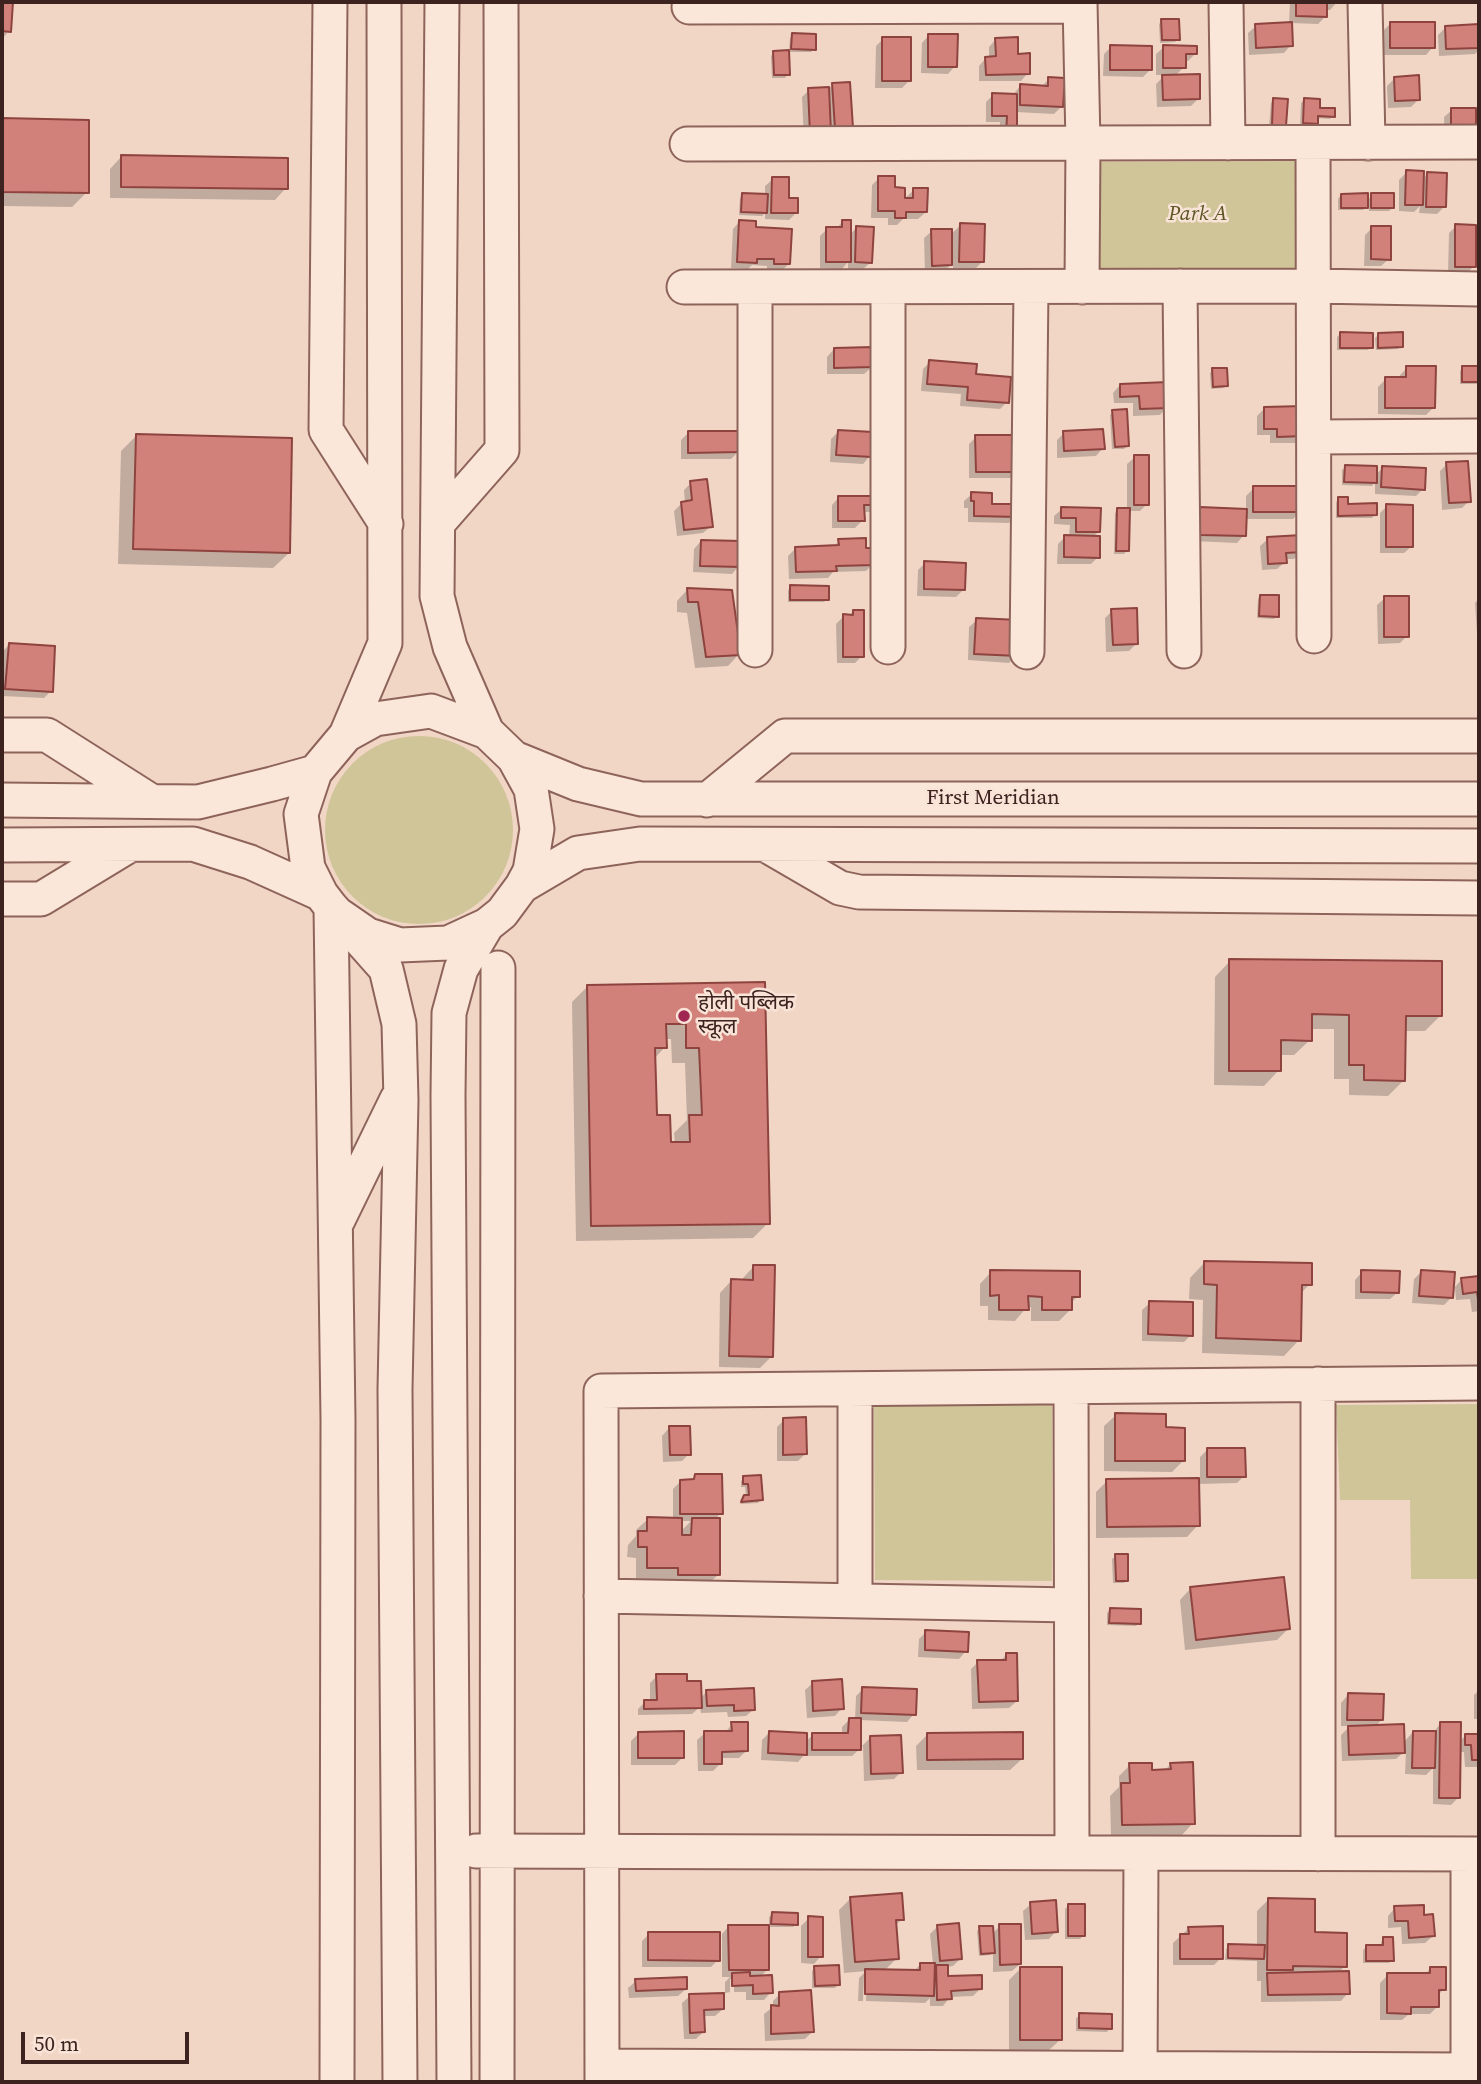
<!DOCTYPE html>
<meta charset="utf-8">
<style>
body{margin:0}
#map{position:relative;width:1481px;height:2084px;overflow:hidden;background:#f1d6c6;font-family:"Source Serif 4",serif}
canvas{display:block}
.frame{position:absolute;inset:0;border:4px solid #3d231f;pointer-events:none}
.scale{position:absolute;left:21px;top:2032px;width:168px;height:32px;box-sizing:border-box;border:4px solid #3d231f;border-top:0;padding-left:9px;font-size:21px;line-height:24px;white-space:nowrap;color:#3d231f;-webkit-text-stroke:5px #f8e3d6;paint-order:stroke}
</style>
<div id="map">
<canvas width="1481" height="2084"></canvas>
<div class="frame"></div>
<div class="scale">50 m</div>
</div>
<script>
const g = document.querySelector('canvas').getContext('2d');
g.lineJoin = 'round';
function paint(path, color) { g.fillStyle = color; g.fill(path, 'evenodd'); }
function stroke(path, color, width, dash) { g.strokeStyle = color; g.lineWidth = width; g.lineCap = dash ? 'butt' : 'round'; g.setLineDash(dash || []); g.stroke(path); }
function drawText(font, color, halo, rows, align = 'center') {
  g.font = font + ' "Source Serif 4","Noto Sans Devanagari",serif'; g.lineWidth = 5; g.setLineDash([]); g.textBaseline = 'middle'; g.strokeStyle = halo; g.fillStyle = color; for (const [text, x, y, turn = 0] of rows) {
    g.save(); g.translate(x, y); g.rotate((+turn || 0) * Math.PI / 180); g.textAlign = isNaN(turn) ? turn : align; if (halo) g.strokeText(text, 0, 0); g.fillText(text, 0, 0); g.restore();
  }
}
const green = new Path2D(`
 M1297,161L1298,269L1098,270L1097,162Z
 M325 830a94 94 0 1 1 188 0a94 94 0 1 1-188 0Z
 M874,1401H1052V1581L875,1580Z
 M1479,1404V1579H1411L1410,1500H1340L1336,1405Z`);
const shadow = new Path2D(`
 M2,2H11L9,31L2,39Z
 M1290,2H1337L1330,10H1325V17L1318,24L1290,23L1291,45L1284,53L1249,55L1248,33L1256,26L1289,24Z
 M1443,2H1479V3H1443Z
 M1162,21L1179,39L1175,42L1160,43L1159,24Z
 M1390,24L1433,47L1426,55H1383V31Z
 M1479,26V50L1475,54L1439,56L1438,35L1445,28Z
 M793,35L814,49L811,52H789L790,38Z
 M929,35L955,66L948,74L921,73L922,43Z
 M883,39L909,81L902,88H875L876,46Z
 M996,39L1017,55L1028,73L1021,81H979V66L986,58H989V47Z
 M1111,47L1150,70L1143,77L1103,76L1104,54Z
 M1164,47L1195,54L1188,61H1184V67L1175,76L1199,98L1191,106L1157,107L1156,84L1165,75H1156V54Z
 M774,52L788,74L785,78H772L771,56Z
 M1049,79L1062,106L1054,114L1016,112L1000,141V122H986V102L993,95H1013L1020,86H1042Z
 M1394,79L1419,99L1411,107L1388,108L1387,86Z
 M833,85L851,128L804,140L802,97L809,90L828,89Z
 M1274,100L1285,125L1282,128L1269,127L1271,103Z
 M1304,100L1318,109L1333,116L1330,119L1316,118V123L1313,126H1300L1301,103Z
 M1475,109L1445,141L1444,117L1452,110Z
 M2,120L87,121V192L72,207L2,206Z
 M121,157L286,188L275,200L110,198V169Z
 M1407,172L1422,179L1428,174L1444,207L1437,214L1419,213L1420,206L1414,212L1399,211V180Z
 M879,178L903,200L914,190L926,212L918,219H903L897,225H888V218H871L872,185Z
 M773,179L797,212L789,220L765,219V213L762,216L739,215L740,198L743,195L765,196V186Z
 M1341,195L1367,201L1372,195L1392,208L1389,211H1369V205L1363,210H1338V199Z
 M740,221L754,229L789,264L781,271L767,270V266L752,265L748,269L731,268L733,229Z
 M842,222L850,235L856,228L871,262L863,269H848V262L842,269L820,268V236L827,229H836Z
 M961,225L983,261L975,269L953,268V263L943,272H925L924,238L932,231L950,235Z
 M1456,226L1474,266L1467,273H1448L1449,233Z
 M1372,228L1389,259L1381,266H1364L1365,235Z
 M1340,334L1371,347L1368,350H1337V337Z
 M1378,335L1402,346L1398,349L1376,350L1375,338Z
 M834,349L872,367L864,374H827V357Z
 M930,362L974,376L1007,402L1000,409L960,406L961,394L921,391L923,369Z
 M1407,368L1434,407L1426,415L1378,414V387L1386,379H1400V375Z
 M1463,368H1479V384H1460V371Z
 M1213,370L1226,385L1223,388L1211,389L1210,373Z
 M1120,385L1167,407L1160,415L1133,416V403H1114L1113,393Z
 M1265,408L1303,435L1296,443H1270V435H1257V416Z
 M1113,412L1127,446L1124,449H1112L1110,415Z
 M838,432L870,456L863,464L830,462L831,439Z
 M688,433L738,452L731,459H681V440Z
 M1064,433L1103,448L1096,456L1057,458V440Z
 M136,436L289,553L273,568L118,564L121,451Z
 M976,437L1018,471L1011,478H969V444Z
 M1135,457L1147,504L1140,511H1128L1127,551L1124,554H1114L1115,513L1118,510H1127V464Z
 M1447,464L1469,501L1462,508L1442,510L1440,471Z
 M1346,467L1375,475L1383,468L1423,489L1416,496L1375,494V482L1372,486L1342,485V470Z
 M691,483L711,526L703,533L677,536L674,511L681,504L685,503L684,490Z
 M1254,488L1301,511L1293,519H1245L1244,535L1237,543L1193,541L1194,516L1201,509L1246,510V496Z
 M972,494L991,506L1016,516L1009,523L968,522V508H964V501Z
 M839,497L880,498L872,512H863V520L855,528H832V505Z
 M1339,499L1347,506L1375,514L1372,518H1336V502Z
 M1387,506L1412,546L1404,553H1380V513Z
 M1062,509L1099,531L1092,538L1098,557L1091,564H1057L1058,544L1065,537H1069L1070,525L1054,524V516Z
 M1268,539L1301,552L1294,559H1285V562L1277,569L1262,570L1260,546Z
 M701,541L739,566L732,574L693,572L694,549Z
 M839,541L864,550L873,564L866,571L833,572L828,578L789,579L788,556L796,548L833,547Z
 M925,563L963,590L956,597L917,596L918,570Z
 M791,587L827,599L824,602H788V590Z
 M688,589L739,654L728,666L695,668L687,613L677,612V601Z
 M1261,596L1277,616L1274,619L1257,618L1258,599Z
 M1385,598L1407,636L1400,643L1378,644L1377,605Z
 M1479,598V633H1477L1475,603Z
 M853,611L862,656L855,663H837L836,624L844,616H849Z
 M1112,611L1136,644L1129,651L1106,652L1105,618Z
 M977,620L1016,655L1009,663L968,660L969,627Z
 M9,645L51,691L44,698L2,696V652Z
 M1230,961L1440,1016L1425,1031H1404V1080L1388,1096L1349,1095V1079H1334V1029H1310V1040L1294,1055H1279V1070L1264,1086L1214,1085L1215,977Z
 M764,984L768,1223L753,1238L576,1241L572,1002L588,986ZM665,1039H671L672,1063H685L687,1120L674,1133L675,1144H669L656,1117L654,1059L665,1047Z
 M1205,1262L1310,1284L1300,1294L1299,1340L1284,1356L1202,1353L1203,1300L1189,1299L1190,1278Z
 M754,1266L772,1356L760,1368L719,1367L720,1293L731,1281H743V1278Z
 M991,1272L1078,1296L1070,1304L1071,1309L1059,1321H1031V1307H1027L1015,1321L988,1320V1306H980V1284Z
 M1362,1272L1398,1292L1390,1299H1355V1280Z
 M1421,1272L1451,1298L1444,1305L1412,1303L1414,1279Z
 M1479,1277V1311L1472,1312L1470,1299L1456,1300L1455,1287L1462,1279Z
 M1150,1303L1191,1335L1184,1342L1142,1341V1310Z
 M1116,1415L1165,1429L1183,1461L1172,1472L1104,1471V1426Z
 M784,1420L805,1454L798,1461H777V1427Z
 M669,1428L689,1454L682,1461L663,1462L662,1436Z
 M1207,1450L1244,1476L1237,1483L1197,1484L1198,1525L1187,1537L1096,1538V1492L1107,1481L1200,1480V1457Z
 M695,1476L721,1513L714,1520L718,1575L706,1586L667,1585V1579H636V1558L627,1557L628,1545L636,1536V1530L648,1519H673V1489L681,1481H690ZM680,1521H691L680,1532Z
 M744,1478L761,1499L758,1503L740,1504L746,1496L745,1487H741V1481Z
 M1116,1556L1127,1580L1124,1583H1113L1112,1559Z
 M1191,1588L1288,1629L1277,1640L1185,1650L1180,1600Z
 M1110,1610L1139,1623L1136,1626L1107,1625V1613Z
 M926,1632L966,1651L959,1659L918,1657L919,1639Z
 M1006,1655L1017,1701L1009,1708L972,1709L971,1669L978,1662L1000,1661Z
 M657,1676L685,1683L700,1699L707,1691L754,1709L746,1716L728,1717L727,1712L701,1713L700,1707L692,1714L638,1715V1709L645,1702H650V1683Z
 M813,1683L842,1708L835,1716L807,1718L805,1690Z
 M863,1689L914,1714L907,1722L859,1720L860,1748L870,1738L901,1772L894,1779L864,1781L863,1746L852,1756H805V1754L798,1762L761,1760L762,1740L769,1733L805,1742L813,1735H842V1727L849,1720H855L856,1696Z
 M1479,1690V1719H1474V1695Z
 M1348,1695L1382,1719L1375,1727L1403,1743L1413,1732L1433,1733L1440,1724L1459,1742L1465,1736H1479V1767H1465L1464,1752H1459V1797L1451,1805L1433,1804V1768L1426,1775L1405,1774L1406,1750L1396,1759L1342,1761L1341,1735L1350,1726H1341V1703Z
 M732,1724L746,1751L739,1758H721V1763L713,1771H698L697,1740L705,1733H725Z
 M638,1734L683,1757L675,1765H631V1741Z
 M928,1734L1022,1759L1010,1770H917L916,1746Z
 M1171,1764L1193,1823L1182,1835L1111,1836L1110,1796L1119,1787V1776L1130,1765L1150,1771H1164Z
 M851,1898L902,1919L895,1926L897,1958L884,1971L913,1972L921,1964H933L930,1934L937,1927L960,1959L953,1966L947,1967V1978L980,1989L973,1996L950,1997L943,2006H930V1998L925,2003L866,2001L867,1976H864L863,2001H858L859,1978L866,1971L844,1973L839,1910Z
 M1268,1900L1314,1934L1345,1966L1338,1973L1348,1993L1341,2001L1261,2002V1981H1257V1961L1225,1960L1226,1949L1229,1946L1257,1947V1911Z
 M1031,1904L1056,1931L1049,1939L1025,1940L1023,1911Z
 M1069,1905L1083,1936L1080,1939H1065V1909Z
 M1395,1908L1422,1917L1433,1936L1425,1943L1402,1944L1401,1927L1388,1928V1916Z
 M772,1914L796,1924L793,1927H767L768,1969L760,1977L771,1992L764,2000H746V1992H734V1979H730V1992L725,1993V1982L730,1977H722V1934L729,1926L769,1927V1917Z
 M809,1918L821,1956L814,1964L801,1963V1926Z
 M1000,1926L1020,1964L1012,1971L993,1972V1952L990,1955L979,1956L977,1931L980,1928L992,1934Z
 M1189,1928L1221,1958L1214,1965H1173V1943Z
 M649,1934L718,1960L711,1967H642V1941Z
 M1384,1939L1392,1960L1389,1963H1363V1950L1366,1947L1381,1946V1942Z
 M815,1968L838,1984L835,1988H812V1971Z
 M1431,1968L1444,1989L1437,1996V2007L1430,2014H1409L1402,2020H1380V1983L1388,1975H1424Z
 M1020,1969L1061,2039L1049,2050H1009V1980Z
 M636,1981L686,1989L678,1996L629,1998L628,1988Z
 M780,1994L812,2032L805,2039L765,2041L764,2014L773,2007V2001Z
 M690,1996L723,2009L715,2016H703V2032L696,2039H684L682,2003Z
 M1080,2015L1110,2028L1107,2032L1076,2031V2018Z`);
const building = new Path2D(`
 M2,2H13L11,32L2,31Z
 M1296,2H1339L1327,3V17L1296,16Z
 M1161,19H1179L1180,40H1162Z
 M1292,22L1293,46L1256,48L1255,24Z
 M1390,22H1435V48H1390Z
 M1479,24V48L1446,49L1445,26Z
 M792,33L816,34V50L791,49Z
 M928,34H958L957,67H928Z
 M882,37H911V81H882Z
 M1018,37V54L1030,53V74L986,75L985,57L996,56L995,38Z
 M1110,45L1152,46V70H1110Z
 M1163,45L1197,46V54H1186V68H1163Z
 M789,50L790,75H774L773,51Z
 M1200,74V99L1163,100L1162,75Z
 M1419,75L1420,100L1395,101L1394,77Z
 M1048,77L1065,78L1063,107L1020,105V84L1048,86Z
 M850,82L853,128L835,129L832,83Z
 M829,87L831,133L810,134L808,88Z
 M992,93L1017,94V135H1006L1007,116H992Z
 M1273,98L1288,99L1286,126L1272,125Z
 M1304,98L1320,99V108H1335V117L1318,116V124L1303,123Z
 M1451,108H1476V134H1451Z
 M2,118L89,120V193L2,192Z
 M121,155L288,158V189L121,187Z
 M1406,170L1424,171L1423,205H1405Z
 M1427,172L1447,173L1446,207H1426Z
 M878,176H895V187L905,188V198H913V188H928L927,212H906V218H895V211H878Z
 M772,177H789V198H798V213H771Z
 M742,193L768,194L767,213L741,212Z
 M1368,193V208H1341V194Z
 M1371,193H1394V208H1371Z
 M739,220L756,221V227L792,229L790,264H774V259H757V263L737,262Z
 M842,220H851V262H826V227H842Z
 M960,223L985,224L984,262H959Z
 M1455,224L1476,225V267H1455Z
 M856,226L874,227L872,263L855,262Z
 M1371,226H1391V260L1371,259Z
 M931,229H952V265L932,266Z
 M1340,332L1373,333V348H1340Z
 M1403,332V347L1378,348V333Z
 M873,347V367L834,368V348Z
 M929,360L977,364L976,374L1011,377L1009,403L967,400L968,387L927,384Z
 M1406,366H1436L1435,408H1385V377H1406Z
 M1462,366H1479V382H1462Z
 M1212,368H1227L1228,386L1213,387Z
 M1168,382L1169,408L1140,409L1139,396L1120,397V384Z
 M1304,406L1305,436L1277,437V429H1264V407Z
 M1127,409L1129,446L1115,447L1112,410Z
 M1103,429L1105,449L1064,451L1063,431Z
 M838,430L873,432L872,457L836,455Z
 M688,431H739L740,452L688,453Z
 M136,434L292,438L290,553L133,549Z
 M975,435H1019L1020,472H976Z
 M1134,455H1149V505H1134Z
 M1468,461L1471,502L1449,503L1446,462Z
 M1345,465L1377,466V483L1344,482Z
 M1382,466L1426,468L1425,490L1381,487Z
 M707,479L713,527L684,530L681,502L692,500L690,481Z
 M1253,486H1302V512H1253Z
 M971,492L992,493V504H1015L1018,517L974,516V501H971Z
 M838,496H881V505H864L865,521H838Z
 M1338,497H1348V504L1377,503V515L1338,516Z
 M1386,504L1413,505V547H1386Z
 M1061,507L1101,508L1100,532H1076V518H1061Z
 M1200,507L1247,509L1246,536L1200,535Z
 M1117,508H1130L1129,551H1116Z
 M1064,535L1100,536V558L1064,557Z
 M1302,535L1303,552L1286,553L1287,563L1268,564L1267,537Z
 M866,538V548H874L875,565L836,566L837,571L796,572L795,547L839,545L838,539Z
 M701,540L741,541V567L700,566Z
 M924,561L966,563L965,590L924,589Z
 M790,585L829,586V600H790Z
 M687,588L732,590L741,655L706,657L698,602H688Z
 M1260,595H1279V617L1259,616Z
 M1384,596H1409V637H1384Z
 M1137,608L1138,644L1113,645L1111,609Z
 M853,610H864V657H843V614L853,615Z
 M976,618L1020,620L1018,656L974,654Z
 M9,643L55,646L53,692L5,689Z
 M1229,959L1442,961V1016H1406L1405,1081L1364,1080V1065H1349V1015L1312,1014V1041L1281,1040V1071H1229Z
 M765,982L770,1224L591,1226L587,985ZM666,1024H686V1048H699L702,1115H689L690,1142H671L670,1115H657L655,1048H667Z
 M1204,1261L1312,1263V1285H1302L1301,1341L1216,1338L1217,1285L1204,1284Z
 M753,1265H775L773,1357L729,1356L731,1279L753,1280Z
 M990,1270L1080,1271V1297H1072V1310H1042V1297L1028,1296L1029,1310H999V1295L990,1296Z
 M1361,1270L1400,1271L1399,1293L1361,1292Z
 M1421,1270L1455,1272L1453,1298L1419,1296Z
 M1479,1276V1306L1477,1292L1463,1294L1461,1278Z
 M1149,1301L1193,1302V1336L1148,1334Z
 M1115,1413L1166,1414V1427L1185,1428V1461H1115Z
 M806,1417L807,1454L783,1455V1418Z
 M669,1426H690L691,1455H670Z
 M1207,1448H1245L1246,1477H1207Z
 M695,1474H722L723,1514H680V1480L694,1479Z
 M761,1475L763,1500L741,1502L744,1495H749L748,1484H743V1476Z
 M1199,1478L1200,1526L1107,1527L1106,1479Z
 M647,1517L682,1518V1535H691L692,1518H720V1575H678V1568H647V1547H638V1531H647Z
 M1115,1554H1128V1581H1116Z
 M1284,1577L1290,1629L1196,1640L1190,1587Z
 M1110,1608L1141,1609V1624L1109,1623Z
 M925,1630L969,1632L968,1652L925,1650Z
 M1006,1653H1017L1018,1701L979,1702L977,1660H1006Z
 M656,1674H687V1681H701L702,1708L644,1709V1700H657Z
 M842,1679L844,1709L813,1711L812,1681Z
 M862,1687L917,1689L916,1715L861,1713Z
 M754,1688L755,1710L734,1711V1705L707,1706L706,1690Z
 M1348,1693L1384,1694L1383,1720H1347Z
 M849,1718H861V1750H812V1733H848Z
 M731,1722H748V1751L722,1752V1764H704V1731H732Z
 M1440,1722H1461L1460,1798H1439Z
 M1404,1724L1405,1753L1349,1755L1348,1726Z
 M684,1731V1758H638V1732Z
 M769,1731L807,1733V1755L768,1753Z
 M1413,1731H1436L1435,1768H1412Z
 M1023,1732V1759L927,1760V1733Z
 M1465,1734H1479V1760H1472L1471,1745H1465Z
 M901,1735L903,1773L871,1774L870,1736Z
 M1193,1762L1195,1824L1122,1825L1121,1783H1130L1129,1763H1152V1770L1171,1769L1170,1763Z
 M902,1893L904,1920H896L899,1959L855,1962L850,1897Z
 M1268,1898L1315,1899V1932L1347,1933V1967L1293,1966V1970H1267Z
 M1056,1900L1058,1932L1032,1934L1030,1902Z
 M1068,1904H1085V1936H1068Z
 M1424,1905V1915L1433,1914L1435,1936L1409,1938L1408,1921H1395L1394,1906Z
 M772,1912L798,1913V1925L771,1924Z
 M808,1916L823,1917V1957H808Z
 M959,1923L962,1959L940,1961L937,1925Z
 M999,1924H1021V1964L1000,1965Z
 M728,1925H769V1970H729Z
 M979,1926H993L995,1953L981,1954Z
 M1223,1926V1959H1180V1934H1189L1188,1927Z
 M648,1932H720V1961L648,1960Z
 M1383,1937H1393L1394,1961H1366V1945H1383Z
 M1228,1944L1265,1945L1264,1959L1228,1958Z
 M920,1963H935L934,1996L865,1994V1969L920,1970Z
 M839,1965L840,1985L815,1986L814,1966Z
 M936,1965H948V1976L982,1975V1989L951,1991L952,1999L937,2000Z
 M1020,1967H1062V2040H1020Z
 M1430,1967H1446V1990H1439V2007H1411V2014L1387,2013V1973H1430Z
 M1349,1971L1350,1994L1268,1995L1267,1973Z
 M750,1972V1976L772,1975L773,1993L753,1994V1985L732,1986V1973Z
 M687,1977V1989L636,1991L635,1979Z
 M811,1990L814,2032L771,2034V2005L779,2006V1992Z
 M724,1993V2009L704,2010L705,2032L690,2033L689,1994Z
 M1079,2013L1112,2014V2029L1079,2028Z`);
const minor = new Path2D(`
 M330,2L326,430L386,524
 M442,2L437,596L450,647L487,732
 M1080,2L1083,143L1082,287
 M1226,2L1228,143
 M1365,2L1368,143
 M689,7L1080,6
 M1313,143L1314,636
 M687,144L1479,142
 M1180,286L1184,651
 M684,287L1314,286L1479,289
 M755,287V650
 M888,287V647
 M1314,437L1479,436
 M438,523L502,450L501,2
 M1027,652L1031,287
 M2,735H47L151,801
 M346,735L385,643L384,2
 M514,758L578,784L641,799H1479
 M2,800L198,802L272,784L315,772
 M707,800L785,736H1479
 M2,845L193,844L250,862L321,894
 M766,845L840,888L859,892L1479,898
 M522,886L578,853L640,844L1479,846
 M2,899H41L130,845
 M331,907L338,1420L337,2082
 M339,915L368,935L400,945L448,943L487,925L502,913L522,886L530,871L537,829L531,789L514,758L487,732L431,711L375,719L346,735L315,772L301,814L308,868L321,894L331,907L386,969L399,1024L401,1100L395,1389L400,2082
 M338,1220L397,1099
 M1071,1387L1072,1853
 M855,1389V1601
 M601,1596L1071,1605
 M476,1851L1479,1854
 M1318,1854V1384
 M1468,1854V2082
 M602,2066L1468,2070
 M454,2082L448,1095L449,1013L461,969L487,925
 M497,2082L498,968
 M602,2082L601,1391L1479,1383
 M1140,2082L1141,1853`);
const markers = [
 [684,1016,7,"#a02751"]
];
const parkNames = [
 ["Park A",1198,215]
];
const streetNames = [
 ["First Meridian",993,799]
];
const poiNames = [
 ["होली पब्लिक",698,1004],
 ["स्कूल",698,1028]
];
paint(green, '#d0c499');
paint(shadow, '#0003');
paint(building, '#d1817a');
stroke(building, '#8e433f', 2);
stroke(minor, '#8e645a', 37);
stroke(minor, '#fbe6da', 33);
for (const [x, y, r, color] of markers) { const dot = new Path2D(); dot.arc(x, y, r, 0, 2 * Math.PI); g.fillStyle = color; g.fill(dot); stroke(dot, '#f8e3d6', 2.5); }
drawText('italic 21px', '#5b5624', '#f8e3d6', parkNames);
drawText('21px', '#3d231f', '#f8e3d6', streetNames);
drawText('21px', '#3d231f', '#f8e3d6', poiNames, 'left');
</script>
